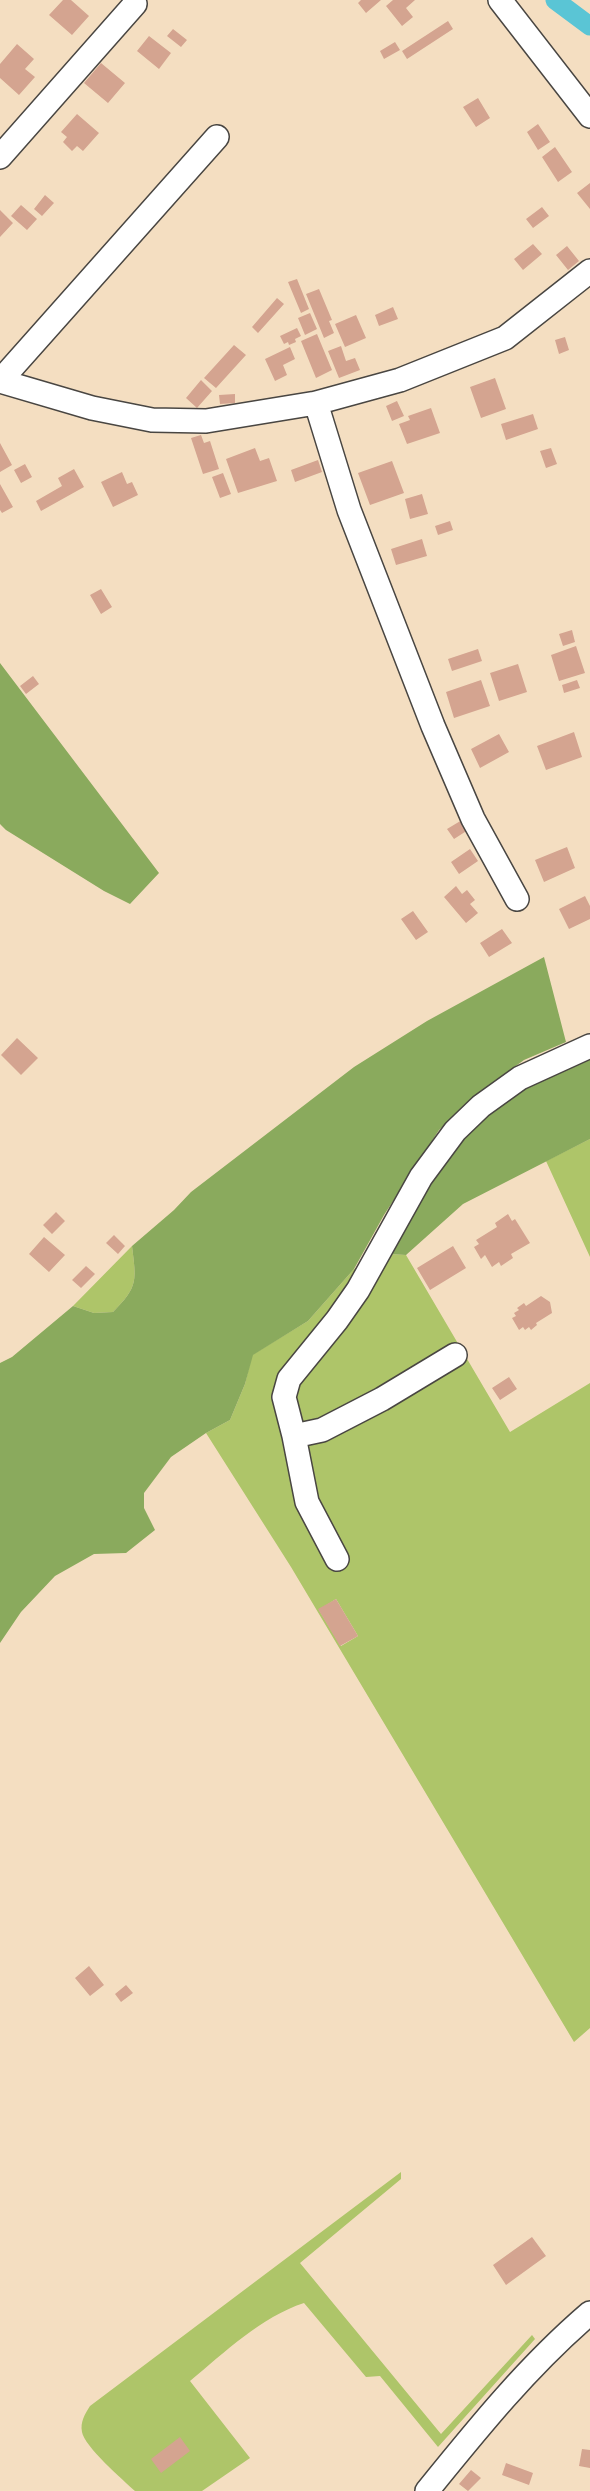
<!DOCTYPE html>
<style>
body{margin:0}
canvas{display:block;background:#f4dec1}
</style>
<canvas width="590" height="2491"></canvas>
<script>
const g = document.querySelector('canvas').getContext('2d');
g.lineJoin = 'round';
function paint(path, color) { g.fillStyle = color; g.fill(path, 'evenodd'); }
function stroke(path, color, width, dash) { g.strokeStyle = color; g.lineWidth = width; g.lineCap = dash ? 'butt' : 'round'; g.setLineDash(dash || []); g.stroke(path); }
const green = new Path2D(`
 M590,1139V1257L546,1161Z
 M132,1246C136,1280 139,1286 113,1312L94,1313L73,1306Z
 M389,1254L406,1255L510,1432L590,1383V2028L574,2042L291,1567L206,1433L230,1420L245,1384L252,1355L308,1321L354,1269ZM336,1599L358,1636L341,1646L319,1610Z
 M401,2172V2179L300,2263L441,2434L532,2335L535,2339L438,2447L380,2376L366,2377L304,2303C261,2317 225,2352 190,2381L250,2458L202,2491H135C123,2480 84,2446 82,2432C80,2422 85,2414 90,2406Z`);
const forest = new Path2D(`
 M0,663L159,873L130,904L104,891L6,830L0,824Z
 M544,957L566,1042L524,1060L487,1087L439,1130L384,1215L354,1269L308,1321L253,1355L245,1384L230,1420L206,1433L171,1457L144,1493V1508L155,1530L126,1553L94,1554L55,1576L21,1612L0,1643V1363L12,1357L73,1306L94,1313L113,1312C139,1286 136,1280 132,1246L174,1210L191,1192L354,1067L427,1021Z
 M590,1057V1139L463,1204L406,1255L389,1254L418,1196L458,1143L506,1097L566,1065Z`);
const canal = new Path2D(`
 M555,0L590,26`);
const building = new Path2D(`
 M63,0H71L89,16L72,35L49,15Z
 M361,0H381L366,13L358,3Z
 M393,0H415L406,8L413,17L402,26L386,6Z
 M448,21L453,29L407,59L402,51Z
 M173,29L187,40L181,47L167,36Z
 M149,36L171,53L159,69L137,51Z
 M395,42L400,50L384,59L380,51Z
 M17,44L34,59L25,69L35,77L19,95L0,78V64Z
 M101,63L125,83L108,103L84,83Z
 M478,98L490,118L476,127L463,107Z
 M77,114L99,133L83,151L77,146L72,151L63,142L67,137L61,132Z
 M538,124L550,142L538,150L527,132Z
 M555,147L572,172L558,182L542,157Z
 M590,183V209L577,193Z
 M45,195L54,203L42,216L34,209Z
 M21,205L37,219L27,230L11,216Z
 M542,207L549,216L533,228L526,219Z
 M0,210L13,223L0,237Z
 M533,244L542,254L523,270L514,259Z
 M567,246L579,261L568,270L556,255Z
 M297,279L309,309L301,313L288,282Z
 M319,289L332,320L329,321L334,333L324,338L306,294Z
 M277,298L284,304L258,333L252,327Z
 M393,307L398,319L379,326L375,315Z
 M310,313L317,329L305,335L298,318Z
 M356,315L366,338L345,347L335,324Z
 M297,328L301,336L295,339L296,342L289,345L288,342L284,344L280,336Z
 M317,334L332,370L316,378L301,341Z
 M565,337L569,350L559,354L555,340Z
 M234,345L246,355L216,388L204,378Z
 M341,346L346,361L355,358L360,370L339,378L328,351Z
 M290,347L295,359L283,365L287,375L275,381L265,359Z
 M495,378L506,409L481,418L470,387Z
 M201,380L212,391L197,408L186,398Z
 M235,394V403L220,404L219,395Z
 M397,401L404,416L392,421L386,406Z
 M431,408L440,433L407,444L399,424L410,420L408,416Z
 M533,414L538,429L506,440L501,424Z
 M201,435L204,443L210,441L219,469L203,474L191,438Z
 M0,443L12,465L0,472Z
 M255,448L260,461L269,458L277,481L238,493L226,459Z
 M551,448L557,464L546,468L540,451Z
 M318,460L322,472L295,482L291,470Z
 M392,461L404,493L370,505L358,473Z
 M25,464L32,477L21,483L14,470Z
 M74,469L84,487L41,511L36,501L62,486L58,478Z
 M122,472L127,484L132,482L138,495L113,507L101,482Z
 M223,473L231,494L220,498L212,477Z
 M0,484L13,507L2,513L0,510Z
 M422,494L428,514L410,519L405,499Z
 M450,521L453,530L438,535L435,526Z
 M422,539L427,556L396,565L391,549Z
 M101,589L112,607L101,614L90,595Z
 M572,630L575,642L563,646L559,634Z
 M576,646L585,673L559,681L551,655Z
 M478,649L482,661L452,671L448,659Z
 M518,664L527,692L499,701L490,673Z
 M33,676L39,684L26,694L20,686Z
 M481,680L490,706L454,718L446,692Z
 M577,680L580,688L564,693L562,685Z
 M574,732L582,757L546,770L537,746Z
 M499,734L509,752L480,768L471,749Z
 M462,820L468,830L454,839L447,829Z
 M567,847L575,868L544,882L535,860Z
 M470,849L478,861L459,874L451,862Z
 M456,886L462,894L467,890L475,900L470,904L478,913L466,923L444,897Z
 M585,896L590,906V919L569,929L559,909Z
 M413,911L428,932L416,940L401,919Z
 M502,929L512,943L489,957L480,943Z
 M17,1038L38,1058L21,1075L1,1055Z
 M56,1212L65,1221L52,1234L43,1225Z
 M508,1214L512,1221L515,1219L530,1243L511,1254L513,1258L501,1266L499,1262L492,1267L485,1255L481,1259L474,1247L479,1244L476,1240L497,1227L495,1223Z
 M114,1235L125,1246L118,1254L106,1243Z
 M44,1237L65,1255L49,1272L29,1254Z
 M453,1246L466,1268L430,1290L417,1268Z
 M86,1266L95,1274L81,1288L72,1280Z
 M541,1296L550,1302L552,1313L536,1323L537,1325L531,1330L529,1327L525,1330L523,1327L519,1330L512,1318L516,1316L514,1313L519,1310L517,1308L524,1303L526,1306Z
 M509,1377L517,1389L500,1400L492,1388Z
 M336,1599L358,1636L340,1646L318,1609Z
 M89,1966L104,1985L90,1996L75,1978Z
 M126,1985L133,1993L121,2002L115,1994Z
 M532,2237L546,2256L506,2285L493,2265Z
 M180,2437L190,2451L161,2473L151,2459Z
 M582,2449L590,2450V2468L579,2466Z
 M506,2463L533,2473L529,2485L502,2475Z
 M471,2470L481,2478L468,2491L459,2484Z`);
const minor = new Path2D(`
 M500,0L590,116
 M0,157L135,4
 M0,381L92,408L152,420L206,421L316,403L400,380L505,338L590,271
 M0,381L217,137
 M316,403L349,510L433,726L473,819L517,899
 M455,1355L382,1399L322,1430L294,1436L284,1397L289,1379L337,1320L358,1290L421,1177L455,1131L481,1106L520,1078L590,1046
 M294,1436L307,1502L337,1559
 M427,2491C478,2428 528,2366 590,2313`);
paint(green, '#aec569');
paint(forest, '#8aaa5d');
stroke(canal, '#5ac5d5', 19);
paint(building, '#d4a490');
stroke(minor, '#494642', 26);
stroke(minor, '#fff', 23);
</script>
